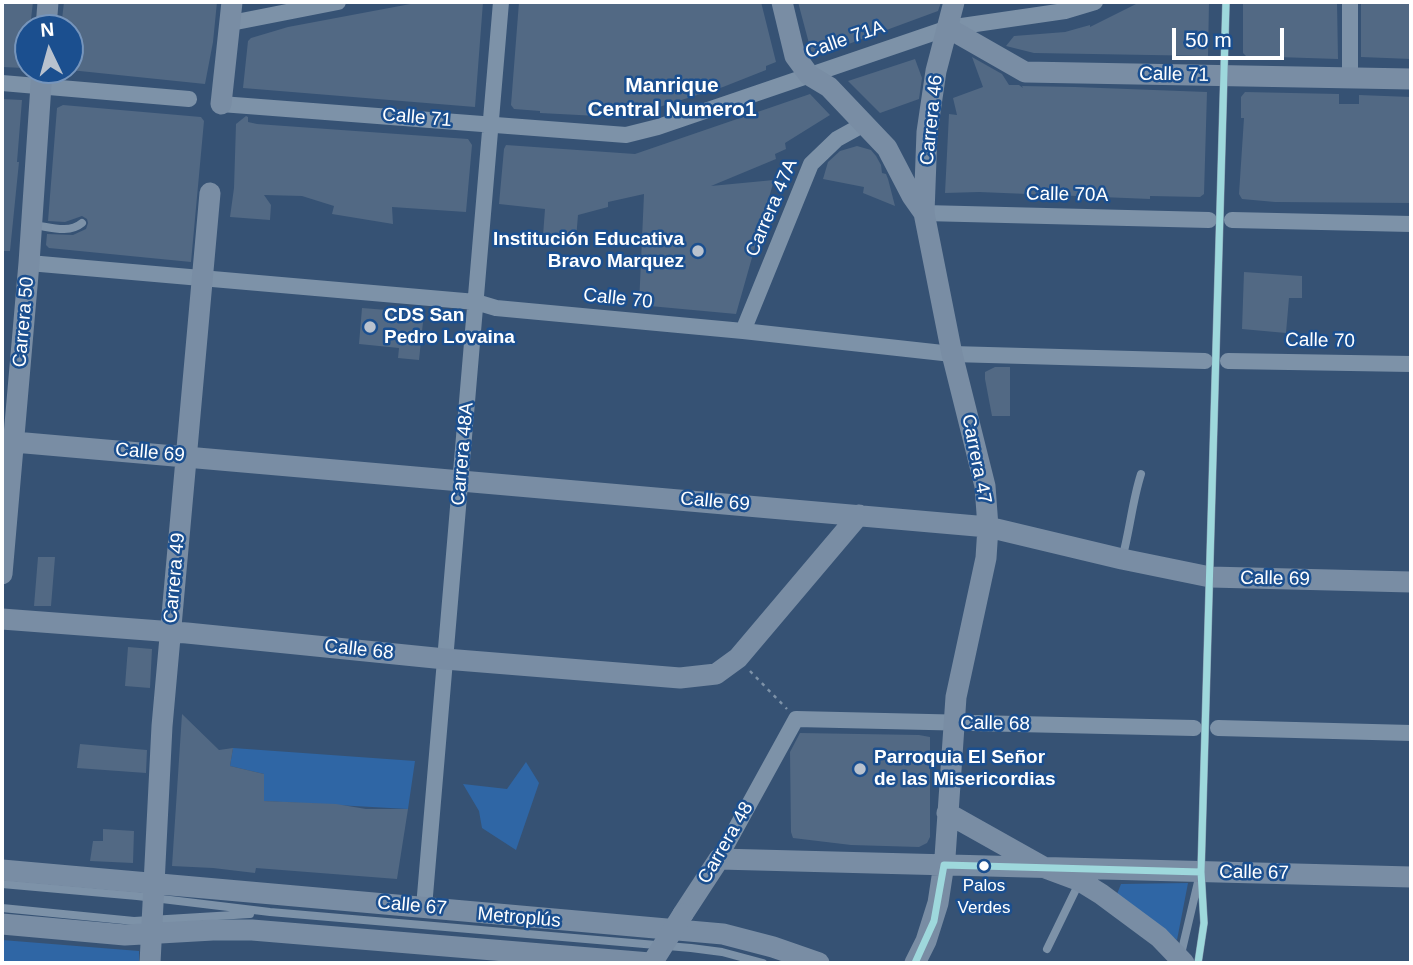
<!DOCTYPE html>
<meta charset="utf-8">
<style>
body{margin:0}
#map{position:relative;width:1413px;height:965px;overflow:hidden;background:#365274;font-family:Arial,sans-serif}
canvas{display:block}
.frame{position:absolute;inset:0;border:4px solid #fff;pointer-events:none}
.north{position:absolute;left:14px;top:14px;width:70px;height:70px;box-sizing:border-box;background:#1b4f8f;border:2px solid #7695bc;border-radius:50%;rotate:355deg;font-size:19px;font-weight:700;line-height:28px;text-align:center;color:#fff}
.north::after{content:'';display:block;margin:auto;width:24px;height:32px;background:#b9c2ce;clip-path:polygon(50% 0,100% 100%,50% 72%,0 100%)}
.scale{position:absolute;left:1172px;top:28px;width:112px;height:32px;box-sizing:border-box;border:4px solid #fff;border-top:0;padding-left:9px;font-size:21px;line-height:24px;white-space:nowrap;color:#fff;-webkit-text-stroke:5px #1b4f8f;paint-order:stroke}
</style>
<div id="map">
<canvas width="1413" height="965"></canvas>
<div class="frame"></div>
<div class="north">N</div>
<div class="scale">50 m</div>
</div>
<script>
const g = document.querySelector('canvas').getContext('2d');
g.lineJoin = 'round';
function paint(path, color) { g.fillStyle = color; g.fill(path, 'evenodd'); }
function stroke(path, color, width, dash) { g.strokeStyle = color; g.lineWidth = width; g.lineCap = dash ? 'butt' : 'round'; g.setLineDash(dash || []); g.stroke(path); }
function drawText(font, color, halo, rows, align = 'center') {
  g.font = font + ' Arial,sans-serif'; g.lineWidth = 5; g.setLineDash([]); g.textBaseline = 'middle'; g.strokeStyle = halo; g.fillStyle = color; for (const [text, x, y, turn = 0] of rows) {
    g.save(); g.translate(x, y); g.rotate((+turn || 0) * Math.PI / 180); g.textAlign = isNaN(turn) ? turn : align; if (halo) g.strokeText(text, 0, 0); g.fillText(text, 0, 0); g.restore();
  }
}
const green = new Path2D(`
 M233,748L415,761L408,809L264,801V774L230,766Z
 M526,762L539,783L516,850L482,828L479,811L463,784L507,789Z
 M1188,883L1177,940L1117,894L1121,884Z
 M2,940L139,951V963H2Z`);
const building = new Path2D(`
 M2,2H33L30,28H28L27,65L24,68L2,67Z
 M64,2H217L213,42L205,84L70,70V28H61Z
 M421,2H483L475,107L243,88L248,41L251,38L288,27Z
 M519,2H761L776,62L766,66V70L723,87L627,117V114L599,112L598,116L540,113V111L514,109L511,105Z
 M798,2H941L938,11L835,49L816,53L811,51Z
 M1140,2H1209L1208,56L1034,53L1006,46L1014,36L1065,32L1090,25V27Z
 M1243,2H1337L1338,59L1246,56L1243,53Z
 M1361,2H1411V59L1361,57Z
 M972,57L1002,74L1009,85H1019L1023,88L1022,86L1075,87L1207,92L1204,194L1200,197L1150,196V199L979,192L945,193L949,114L957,115L953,98L983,87Z
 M915,59L922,78L919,99L880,113L848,81Z
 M1245,92L1339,94V104H1359V95L1411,97V203L1275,202L1242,199L1239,194L1244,118H1241V97Z
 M810,94L830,115L785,143L786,149L775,154L776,159L711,186L774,180L736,314L639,305L644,194L608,202V207L578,215L576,239L543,236L545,209L499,204L504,149L506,145L635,154Z
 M2,99L22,100L17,162H19L10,251H2Z
 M63,105L201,117L204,121L191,262L49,248L46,245L47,234L73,235L86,229L88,223L87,219L82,216L65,222L48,221L57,108Z
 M246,116L248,117V122L257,124L468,139L472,145L466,212L392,207L393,224L332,214L334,206L302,196L264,195L271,205L270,220L230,217L234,188L236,124Z
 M857,146L871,150L876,156L881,165L882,173L886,174L888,179L895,206L863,193L864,187L823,179L828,162L840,151Z
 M1244,272L1302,276V298H1289L1286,333L1242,329Z
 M362,308L424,313L419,360L398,358L399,348L359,344Z
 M995,367H1010V416H992L985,379V372Z
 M38,557H55L51,606H34Z
 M128,647L152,649L150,688L125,686Z
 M182,714L219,750L233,748L230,766L264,774V801L336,804L366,809H408L397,879L256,868L255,873L213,868L172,866Z
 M800,733L919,735L930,737V837L927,843L919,847L851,845L793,838L791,832L790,752Z
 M80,744L147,750L146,773L77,768Z
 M103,829L134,831L133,863L90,861L93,841H103Z`);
const path = new Path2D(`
 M750,671L787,709`);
const lane = new Path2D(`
 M34,225C50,227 69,234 82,223
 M1122,559C1130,530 1132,502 1141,474
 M2,884L137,896L270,912L691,948L722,952L763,963
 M2,908L134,921L250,914
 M1047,949L1080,881
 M1181,954L1198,882
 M1198,963L1204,923L1201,872L1226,2`);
const street = new Path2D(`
 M231,23L338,2
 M1350,78V2
 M2,83L189,99
 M221,104L626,135L658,127L948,28L1065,11L1095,2
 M924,213L1209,220
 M1232,220L1411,224
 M29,263L476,302L496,308L743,331L952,354L1205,361
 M743,331L811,164L837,139L866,123
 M1228,361L1411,364
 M1218,728L1411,733
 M719,859L796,719L1194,728
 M424,907L501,2`);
const secondary = new Path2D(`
 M782,2L795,56L809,75L829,87L887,148L912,196L924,213L952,354L985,486L988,527L986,558L956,697L945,857L938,903L926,941L915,963
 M46,28L48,2
 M948,28L1025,72L1411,79
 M221,104L232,2
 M924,213L927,132L936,71L954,2
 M14,442L988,527L1122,559L1210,577L1411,582
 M2,574L29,263L42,70
 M2,619L187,633L445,659L680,678L716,674L738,658L859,515
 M947,813L1045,868L1080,881L1101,894L1159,937L1184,963
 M2,870L723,934L773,947L819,963
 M683,914L719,859L1411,877
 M2,924L125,935L213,930H252L650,963
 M150,963L162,726L210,193`);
const secondaryBridge = new Path2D(`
 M652,963L683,914`);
const bus1 = new Path2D(`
 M915,963L934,921L944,865L1201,872
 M1198,963L1204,923L1201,872L1226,2`);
const markers = [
 [698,251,7,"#b9c2ce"],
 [370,327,7,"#b9c2ce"],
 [860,769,7,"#b9c2ce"],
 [984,866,6,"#fff"]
];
const busNames = [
 ["Palos",984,886],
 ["Verdes",984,908]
];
const streetNames = [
 ["Calle 71A",845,40,-19],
 ["Calle 71",1174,75,1],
 ["Calle 71",417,118,5],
 ["Carrera 46",932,120,-84],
 ["Calle 70A",1067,195,1],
 ["Carrera 47A",772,208,-67],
 ["Calle 70",618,299,6],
 ["Carrera 50",24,322,-85],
 ["Calle 70",1320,341,1],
 ["Calle 69",150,453,5],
 ["Carrera 48A",463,454,-85],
 ["Carrera 47",976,459,79],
 ["Calle 69",715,502,5],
 ["Carrera 49",175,578,-85],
 ["Calle 69",1275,579,1],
 ["Calle 68",359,650,6],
 ["Calle 68",995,724,1],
 ["Carrera 48",726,843,-60],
 ["Calle 67",1254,873,1],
 ["Calle 67",412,906,5],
 ["Metroplús",519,918,5]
];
const poiNames = [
 ["Institución Educativa",684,240,"right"],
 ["Bravo Marquez",684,262,"right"],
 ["CDS San",384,316],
 ["Pedro Lovaina",384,338],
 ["Parroquia El Señor",874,758],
 ["de las Misericordias",874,780]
];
const neighbourhoodNames = [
 ["Manrique",672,86],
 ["Central Numero1",672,110]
];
paint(green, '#2f66a5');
paint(building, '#526984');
stroke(path, '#7d92a8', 2.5, [3.5, 5]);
stroke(lane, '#7d92a8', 8);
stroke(street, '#7d92a8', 16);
stroke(secondary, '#798da4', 21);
stroke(secondaryBridge, '#798da4', 21);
stroke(bus1, '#9ed8dc', 7);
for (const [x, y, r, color] of markers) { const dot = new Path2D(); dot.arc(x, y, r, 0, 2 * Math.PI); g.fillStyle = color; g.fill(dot); stroke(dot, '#1b4f8f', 2.5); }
drawText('17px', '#fff', '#1b4f8f', busNames);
drawText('19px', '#fff', '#1b4f8f', streetNames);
drawText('bold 19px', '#fff', '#1b4f8f', poiNames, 'left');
drawText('bold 21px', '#fff', '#1b4f8f', neighbourhoodNames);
</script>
